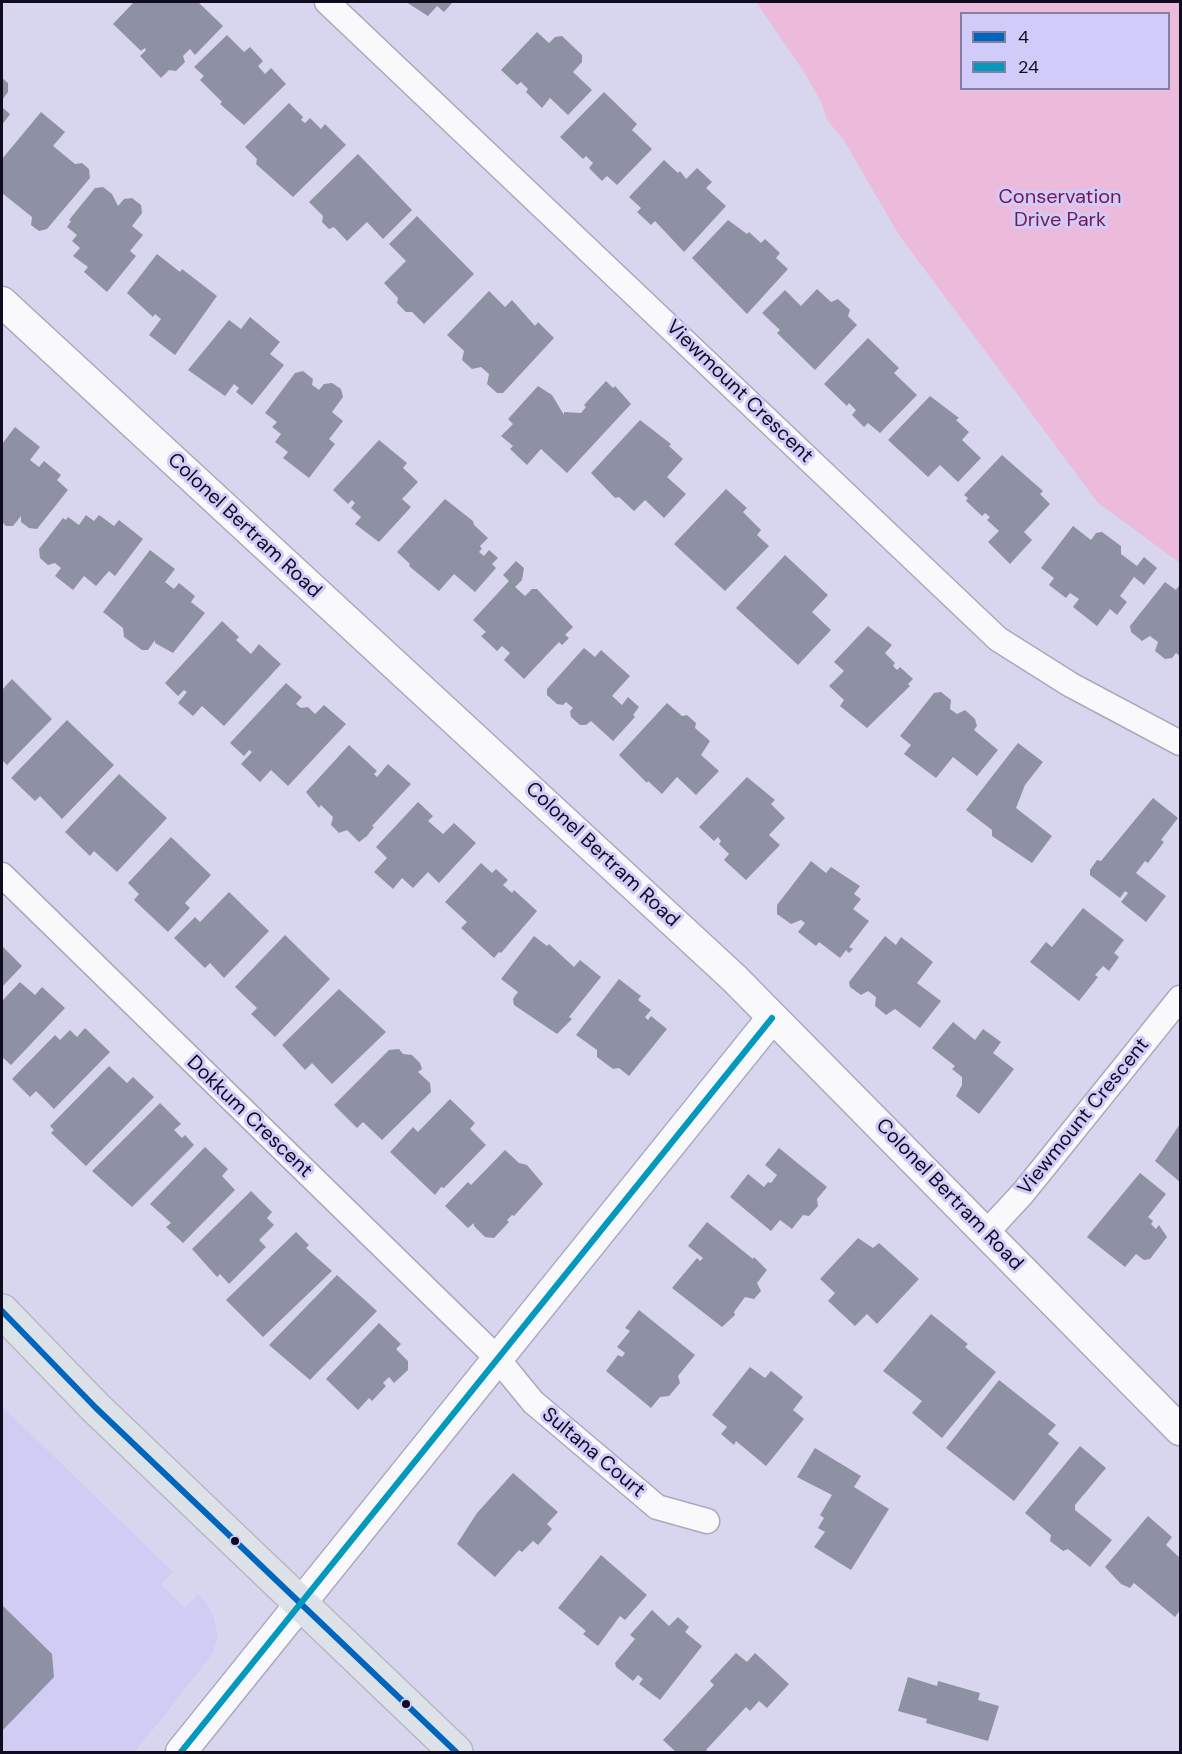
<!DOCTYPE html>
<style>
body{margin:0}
#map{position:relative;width:1182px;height:1754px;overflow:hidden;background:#d8d6ee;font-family:"DM Sans",sans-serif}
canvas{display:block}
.frame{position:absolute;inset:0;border:3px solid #100c1f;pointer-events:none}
.legend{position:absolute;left:960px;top:12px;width:210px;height:78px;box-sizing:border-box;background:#d0cbf9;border:2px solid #837fa2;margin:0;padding:8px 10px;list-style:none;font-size:18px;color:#100c1f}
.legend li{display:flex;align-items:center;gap:12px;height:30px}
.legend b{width:30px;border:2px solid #837fa2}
</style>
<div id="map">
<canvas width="1182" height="1754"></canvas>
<div class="frame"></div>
<ul class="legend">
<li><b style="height:8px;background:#0065bd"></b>4</li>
<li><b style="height:8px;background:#0299bc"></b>24</li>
</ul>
</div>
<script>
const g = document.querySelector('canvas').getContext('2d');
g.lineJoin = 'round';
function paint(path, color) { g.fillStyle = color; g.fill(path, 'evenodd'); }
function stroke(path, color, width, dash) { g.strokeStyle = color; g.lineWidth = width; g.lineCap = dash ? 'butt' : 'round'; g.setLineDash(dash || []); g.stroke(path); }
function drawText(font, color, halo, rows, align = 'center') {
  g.font = font + ' "DM Sans",sans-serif'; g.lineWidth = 6; g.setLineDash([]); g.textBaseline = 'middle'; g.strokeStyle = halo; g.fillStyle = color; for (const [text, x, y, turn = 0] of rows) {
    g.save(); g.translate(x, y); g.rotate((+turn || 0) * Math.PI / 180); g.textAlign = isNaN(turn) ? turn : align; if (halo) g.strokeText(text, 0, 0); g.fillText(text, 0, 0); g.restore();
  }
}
const built = new Path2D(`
 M2,1406L173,1572L161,1584L185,1608L198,1594L208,1605L214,1618L218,1637L211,1656L135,1752H2Z`);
const green = new Path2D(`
 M756,2H1180V563L1098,503L899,235L843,139L827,120L821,102L804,72ZM962,14H1168V88H962Z`);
const building = new Path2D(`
 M134,2H198L223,26L195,55L190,49L183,56L185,62L176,71L169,70L161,78L140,56L146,50L145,48L141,51L113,24Z
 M406,2H453L444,12L437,6L428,16Z
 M537,32L549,43L555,37L562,36L582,55V62L573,72L592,90L568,115L550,98L542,108L526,92L528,89L521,82L517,85L501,70Z
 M227,35L244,52L250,47L263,61L258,66L265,74L271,68L286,84L244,125L220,104L222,102L200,80L204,76L194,67Z
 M2,78L8,83V92L2,100Z
 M604,92L637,124L632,130L652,149L617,185L607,176L602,181L589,168L593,163L586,156L583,159L560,137Z
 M289,103L303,117L301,120L305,123L310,118L321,129L325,124L346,145L293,197L256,164L257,159L245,147Z
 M2,107L10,114L2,125Z
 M41,112L65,132L53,146L75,164L82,163L89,169L90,178L47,229L39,231L31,225L32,217L2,193V159Z
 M358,154L412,210L383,239L367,222L347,241L334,227L329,229L322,222L323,216L309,202Z
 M664,160L678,173L680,171L686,179L697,168L712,182L706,188L726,206L684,252L655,221L651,225L637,212L641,208L629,197Z
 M103,187L112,194L118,206L124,199L132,198L141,205L142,213L132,226L143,235L130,251L136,256L107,292L84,272L88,267L73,256L80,248L72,241L77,235L67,227L71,221L69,220L95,188Z
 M417,216L474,274L424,324L412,312H406L397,303L398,298L384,283L406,261L389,244Z
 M728,220L747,234L749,232L761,243L765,239L780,253L776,258L788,269L747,314L692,258Z
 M157,254L180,272L182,269L217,296L175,355L149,335L161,319L155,314L153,317L127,293Z
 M817,289L831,302L838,299L850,310L848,316L857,325L815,370L777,333L780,330L762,313L785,290L801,306Z
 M489,291L505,307L512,300L535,326L538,322L554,338L503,393H497L487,384L489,374L481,367L472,369L462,360L464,351L447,335Z
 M250,317L280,342L270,354L284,365L252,405L236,392L239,388L234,384L225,396L188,370L229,320L241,329Z
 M868,338L899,368L894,373L917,395L880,433L868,423L864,427L852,415L856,410L849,403L847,406L824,384Z
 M303,371L313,379L312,385L319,390L324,384L332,383L341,389L343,397L332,412L343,421L329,439L335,444L309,478L283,458L288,452L275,442L281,434L272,427L277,422L265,413L295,373Z
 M606,381L613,388L615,386L631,404L567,473L541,449L527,465L510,449L513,446L501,436L513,424L508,419L538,386L552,395L564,415V412L581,413L586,407L584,405Z
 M930,396L959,418L956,420L969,432L962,440L981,458L958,482L940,465L928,477L888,440Z
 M640,420L671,444L669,446L683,459L667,477L686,494L664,518L645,500L634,511L619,497L615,498L591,473Z
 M15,427L40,447L30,460L39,467L44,461L61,475L57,480L68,490L37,529L29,528L21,522V516L13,526H6L2,522V444Z
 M379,440L407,463L403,468L418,482L402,499L411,507L379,542L355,524L361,517L351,508L355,503L352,500L348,504L333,490Z
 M1002,455L1043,491L1040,494L1050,504L1024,532L1032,540L1010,564L988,542L999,531L987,520L990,517L985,513L982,516L966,501L968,498L964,495Z
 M726,489L747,508L743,512L761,530L757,535L769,546L725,591L674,544Z
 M445,499L473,521L474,525L488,538L480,546L482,549L479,552L484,556L489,550L498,558L492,564L496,568L475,592L454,574L439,591L409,566L410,564L397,552Z
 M86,515L94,521L99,515L114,526L119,520L143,539L115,576L109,571L96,586L84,576L73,590L55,576L61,568L55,563L48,565L40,558L39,549L63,518L66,520L68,517L79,525Z
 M1073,526L1091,540L1096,533L1102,532L1121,546V554L1137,566L1144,557L1157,568L1144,585L1134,577L1120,596L1127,602L1117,615L1110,609L1097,626L1073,607L1079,599L1070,593L1066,598L1049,585L1054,578L1041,568Z
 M150,550L175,569L165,582L174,589L179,583L195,596L191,602L205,613L173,653L155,643V640L148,650H142L124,637L123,628L103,612Z
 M785,555L828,595L812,612L831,630L798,665L736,608Z
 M516,561L524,568L522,580L515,587L525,596L532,589H537L573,627L565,635L569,638L562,645L559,642L524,679L504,660L510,653L502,646L497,651L481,636L486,632L473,620L509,581L503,575Z
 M1165,582L1176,590L1180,584V656L1176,653L1172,658L1165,659L1155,651L1158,642L1150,636L1142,641L1131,632L1130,626Z
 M222,621L239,637L236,640L251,654L259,644L281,664L224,726L202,706L193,716L178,703L187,692L184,690L178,696L165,683Z
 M868,626L892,645L885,653L895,663L893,666L897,670L900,667L913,679L908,684L910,686L867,728L840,706L844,700L829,686L844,671L834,662Z
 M584,648L595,657L601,650L630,676L612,696L622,705L628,697L639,707L633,715L635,717L613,741L591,721L586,725H580L571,717L570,711L573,708L566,702L563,705L557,704L547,695V689Z
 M12,679L52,719L7,765L2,760V690Z
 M286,683L302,697L296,704L301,708L308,707L315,714L324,705L346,724L288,786L271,770L260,782L241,764L252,752L249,750L244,756L230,743Z
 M941,692L951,700L950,709L957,714L965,710L975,719L977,726L974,730L998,750L977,776L953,757L936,778L904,754L911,745L900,736L934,693Z
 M667,703L682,716L687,715L696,723L695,728L710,741L701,755L719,771L696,795L677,777L662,794L648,781L647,783L619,755Z
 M67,720L114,765L62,819L40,796L35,801L11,778Z
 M1018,743L1043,762L1025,785L1016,808L1052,836L1032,863L992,836V830L966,810Z
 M349,745L377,771L374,774L377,777L388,764L411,784L372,826L374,827L367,836L359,842L347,830L339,833L331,825L333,817L321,805L319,808L306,792Z
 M119,774L167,818L117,872L94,851L90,856L65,832Z
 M747,777L775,800L771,804L785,818L769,835L780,845L746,880L724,860L729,854L719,844L721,841L718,837L714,841L699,827Z
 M1153,798L1178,818L1161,840L1164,842L1148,863L1145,861L1136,873L1166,896L1146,922L1121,902L1128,893L1125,891L1120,898L1090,875V870L1097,860L1101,861Z
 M418,802L433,816L428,821L443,834L454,823L476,843L439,883L428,872L413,888L402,878L393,889L374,872L387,858L376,847Z
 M171,837L211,875L185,903L190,908L168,932L134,900L139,894L128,883Z
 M811,861L826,873L831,867L860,886L854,894L861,899L853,909L869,921L849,947L853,949L849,953L846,950L840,958L819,942L816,946L798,932L805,923L801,920L791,924L777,914V905Z
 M481,863L492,873L496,869L508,880L503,885L512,893L514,890L537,911L501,953L499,952L494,958L461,928L467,922L445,902Z
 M229,892L269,931L224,978L210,963L205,968L174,938L195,917L200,922Z
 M1083,908L1124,940L1114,953L1119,957L1109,971L1103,966L1095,975L1098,977L1079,1001L1030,962L1046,942L1052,947Z
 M285,935L330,979L275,1037L251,1014L257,1008L235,987Z
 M534,936L547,946L549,944L574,967L580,960L601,977L569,1017L572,1019L557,1034L514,1005L513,999L518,992L501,979Z
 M885,936L896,945L901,937L933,962L917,983L941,1001L920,1028L895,1009L886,1015L875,1006L876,997L868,991L861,995L850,987L849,982Z
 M2,946L22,966L2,987Z
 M619,979L641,996L638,1000L651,1010L645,1017L648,1020L651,1016L667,1029L629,1076L619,1068L613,1069L597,1057V1050L576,1035Z
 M20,982L35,995L42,987L65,1008L11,1065L2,1057V1001Z
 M339,989L386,1032L332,1084L312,1063L305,1070L282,1045Z
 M953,1022L975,1040L983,1029L1001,1042L993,1053L1014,1069L979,1114L956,1096L962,1085V1077L952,1069L955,1066L932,1048Z
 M85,1028L110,1052L54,1109L36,1091L30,1097L12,1079L55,1035L60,1040L70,1030L77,1037Z
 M399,1049L403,1054L412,1055L420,1063L422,1069L418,1072L430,1083L431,1092L382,1140L363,1122L357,1128L334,1105L389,1050Z
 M109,1066L127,1083L133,1077L154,1097L86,1166L51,1133L54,1130L50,1126Z
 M450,1099L475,1123L470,1129L486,1145L444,1188L441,1187L435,1195L390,1152L413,1127L418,1132Z
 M160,1103L181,1124L174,1130L182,1138L185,1135L194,1145L132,1207L92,1171Z
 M1180,1124V1182L1155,1161Z
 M205,1147L228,1169L222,1176L235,1190L183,1243L166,1227L171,1223L150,1204Z
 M779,1148L827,1187L817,1199L818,1206L809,1216L803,1215L792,1229L780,1220L771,1231L730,1197L748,1174L764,1187L768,1182L771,1183L777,1175L765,1165Z
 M505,1150L519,1163L527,1165L543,1184L514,1216L512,1215L507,1220L509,1222L494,1238L485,1237L474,1226V1223L468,1228L445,1206L468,1182L471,1185Z
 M1140,1173L1166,1194L1148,1217L1153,1221L1151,1224L1156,1229L1159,1225L1167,1237L1150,1259L1144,1260L1136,1254L1125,1267L1087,1237Z
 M251,1191L272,1212L267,1218L274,1225L259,1240L266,1247L229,1284L220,1274L217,1277L192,1249Z
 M707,1222L753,1259L754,1257L767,1270L757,1283L761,1291L754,1299L745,1297L734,1312L735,1315L722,1327L672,1288L697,1258L700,1261L703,1258L688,1246Z
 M296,1232L309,1245L306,1248L332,1271L263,1337L226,1300Z
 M858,1238L873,1248L879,1243L919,1279L877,1324L867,1314L855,1326L828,1301L835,1293L820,1279Z
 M337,1275L377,1311L310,1380L269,1345Z
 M639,1310L695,1355L678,1376L680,1383L669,1396L660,1397L651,1408L606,1371L618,1355L622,1357L625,1353L617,1347L630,1331L625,1328Z
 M931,1314L968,1344L965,1347L996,1372L942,1438L912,1413L922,1401L883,1371Z
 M379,1323L401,1344L396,1349L408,1361V1370L394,1383L389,1377L383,1383L386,1386L372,1401L369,1398L358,1410L326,1379Z
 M750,1367L765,1378L771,1371L803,1397L793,1410L804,1419L766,1466L736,1441L734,1445L721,1434L727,1427L712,1415Z
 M999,1380L1056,1425L1048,1434L1059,1443L1014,1501L946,1448Z
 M1080,1446L1106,1468L1075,1505V1510L1112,1540L1090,1567L1068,1549L1063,1551L1050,1541L1051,1535L1025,1513Z
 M815,1448L861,1476L854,1487L889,1509L851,1570L814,1547L825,1532L818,1528L824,1518L820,1515L832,1495L797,1477Z
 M513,1473L558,1512L547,1524L552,1529L538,1545L533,1541L522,1552L519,1550L495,1577L457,1544L477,1513Z
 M1148,1516L1172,1537L1166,1545L1180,1558V1610L1175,1617L1134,1583L1130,1588L1121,1584L1105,1567Z
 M601,1555L647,1595L625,1620L620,1616L598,1646L583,1634L586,1631L558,1608Z
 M2,1605L52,1654L54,1677L2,1731Z
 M652,1610L669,1626L678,1617L689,1627L685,1632L702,1646L660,1700L639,1684L643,1679L638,1675L633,1681L616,1667L615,1663L635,1639L630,1635Z
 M736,1653L747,1662L755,1653L789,1684L767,1708L759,1701L750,1711L746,1707L706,1750L709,1752H676L663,1740L714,1685L710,1681Z
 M908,1677L937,1686L938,1681L980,1693L978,1700L999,1706L988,1741L926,1723L927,1719L898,1711Z`);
const minor = new Path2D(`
 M327,2L998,639L1071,685L1180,743
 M2,875L497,1358L533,1402L657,1507L707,1521
 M986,1233L1023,1193L1180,998`);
const tertiary = new Path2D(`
 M2,302L734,978L1180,1430
 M181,1752L772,1018`);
const primary = new Path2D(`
 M2,1311L96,1408L456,1752`);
const bus1 = new Path2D(`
 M2,1311L96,1408L456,1752`);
const bus2 = new Path2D(`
 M181,1752L772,1018`);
const markers = [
 [235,1541,5,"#100c1f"],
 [406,1704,5,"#100c1f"]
];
const parkNames = [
 ["Conservation",1060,198],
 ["Drive Park",1060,221]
];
const streetNames = [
 ["Viewmount Crescent",739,392,44],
 ["Colonel Bertram Road",244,526,43],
 ["Colonel Bertram Road",602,855,43],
 ["Dokkum Crescent",249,1117,44],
 ["Viewmount Crescent",1084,1117,-51],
 ["Colonel Bertram Road",949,1195,46],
 ["Sultana Court",593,1453,40]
];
paint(built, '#d0ccf3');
paint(green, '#ecbbdc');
paint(building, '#8e90a4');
stroke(minor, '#aaa8bd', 27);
stroke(tertiary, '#aaa8bd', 33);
stroke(primary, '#b8b7c3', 36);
stroke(minor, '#f9f9fc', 24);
stroke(tertiary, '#f9f9fc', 30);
stroke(primary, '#dde2e8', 33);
stroke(bus1, '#0065bd', 6);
stroke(bus2, '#0299bc', 6);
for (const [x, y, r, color] of markers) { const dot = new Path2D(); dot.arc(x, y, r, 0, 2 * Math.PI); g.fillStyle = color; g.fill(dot); stroke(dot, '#d0cbf9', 2); }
drawText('20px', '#77174f', '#d0cbf9', parkNames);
drawText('20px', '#100c1f', '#d0cbf9', streetNames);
</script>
